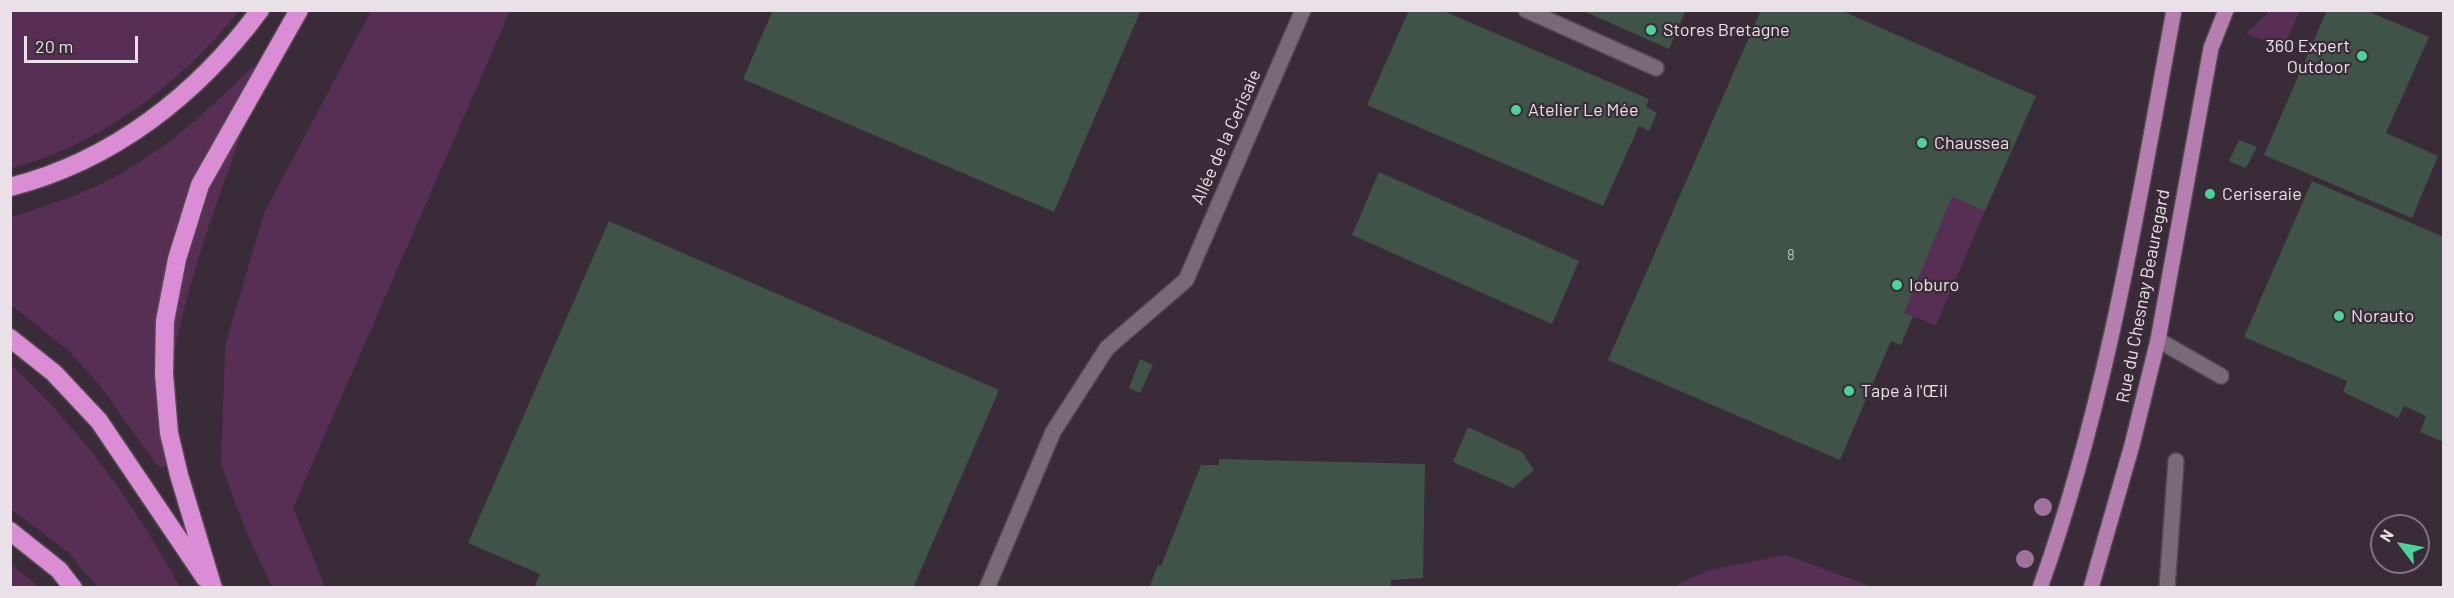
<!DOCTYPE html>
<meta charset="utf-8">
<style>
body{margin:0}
#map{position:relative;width:2454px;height:598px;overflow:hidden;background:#392b37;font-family:Barlow,sans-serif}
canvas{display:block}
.frame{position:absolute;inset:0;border:12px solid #e9e0e8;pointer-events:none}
.north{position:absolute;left:2370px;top:514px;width:60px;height:60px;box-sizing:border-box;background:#392b37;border:2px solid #7f737e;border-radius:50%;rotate:302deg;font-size:16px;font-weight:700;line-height:24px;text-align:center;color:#e9e0e8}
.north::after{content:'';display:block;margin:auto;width:21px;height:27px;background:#4cd39a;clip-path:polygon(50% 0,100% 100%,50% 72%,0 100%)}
.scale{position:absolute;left:24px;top:36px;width:114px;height:27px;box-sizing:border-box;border:3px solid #e9e0e8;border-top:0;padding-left:8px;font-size:18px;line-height:21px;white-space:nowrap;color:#e9e0e8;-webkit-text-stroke:4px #392b37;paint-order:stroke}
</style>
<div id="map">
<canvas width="2454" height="598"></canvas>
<div class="frame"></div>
<div class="north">N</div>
<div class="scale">20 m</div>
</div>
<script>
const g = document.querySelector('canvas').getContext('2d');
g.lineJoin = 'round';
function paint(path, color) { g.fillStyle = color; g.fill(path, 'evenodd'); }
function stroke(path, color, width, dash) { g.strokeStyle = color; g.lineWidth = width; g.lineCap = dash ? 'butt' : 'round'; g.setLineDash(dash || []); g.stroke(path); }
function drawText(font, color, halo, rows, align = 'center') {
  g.font = font + ' Barlow,sans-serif'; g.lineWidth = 4.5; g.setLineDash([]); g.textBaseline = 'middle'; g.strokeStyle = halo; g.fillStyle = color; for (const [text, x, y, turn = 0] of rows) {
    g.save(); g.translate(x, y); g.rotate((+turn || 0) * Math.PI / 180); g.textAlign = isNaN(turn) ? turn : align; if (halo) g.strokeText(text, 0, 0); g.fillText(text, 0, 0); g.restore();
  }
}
const green = new Path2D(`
 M2271,10L2300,11L2283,48L2246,33Z
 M10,11L11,10L239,11C183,81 99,147 11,168Z
 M371,11H510L293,508L325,587H272L245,529L221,464L225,346L264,213Z
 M253,66L256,93C226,179 191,265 174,355C168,391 168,428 168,464L163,468L156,464L101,387L69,351L11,305V217C41,207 73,198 101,184C159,156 208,111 253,66Z
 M1952,197L1985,211L1936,325L1904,313Z
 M11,365C83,432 133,502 180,587H97L68,552L11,509Z
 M1786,555L1872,587H1673L1708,570Z
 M10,563L39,587H11Z`);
const building = new Path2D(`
 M773,10H1141L1054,212L743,79Z
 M1409,10H1441L1649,99L1646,107L1657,113L1649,131L1639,126L1603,206L1367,105Z
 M1581,10H1686L1669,49Z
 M1761,10H1840L2036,96L1985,211L1952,197L1904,313L1913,316L1901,345L1891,341L1840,460L1608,360Z
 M2327,10H2365L2429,37L2386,133L2438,156L2412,218L2264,155Z
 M2239,140L2257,147L2246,168L2229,161Z
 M1379,172L1579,261L1552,324L1352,235Z
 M2312,181L2444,237V442L2420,432L2426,416L2404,406L2398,418L2343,392L2347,381L2244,337Z
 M609,221L999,390L913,588H534L540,574L468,543Z
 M1140,359L1153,365L1140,393L1129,388Z
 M1468,427L1522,452L1534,470L1513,488L1453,462Z
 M1219,459L1425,464L1423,578L1391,580V588H1149L1158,565L1161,566L1201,465H1219Z`);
const minor = new Path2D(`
 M1526,10L1656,68
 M2158,340L2221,376
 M987,588L1053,432L1107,348L1186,280L1303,10
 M2167,588L2176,461`);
const major = new Path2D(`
 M2040,588C2107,401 2138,205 2174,10
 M2091,588L2132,445L2158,340L2211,48L2226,10`);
const highway = new Path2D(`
 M10,187C113,161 198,94 260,10
 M10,338L54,373L99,421L205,578
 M10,531L59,570L73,588
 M213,588L179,475L169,433L164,374L165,321L177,259L200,185L299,10`);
const trees = [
 [2043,507],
 [2025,559]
];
const markers = [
 [1651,30,6,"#4cd39a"],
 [2362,56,6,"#4cd39a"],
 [1516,110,6,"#4cd39a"],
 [1922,143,6,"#4cd39a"],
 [2210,194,6,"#4cd39a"],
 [1897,285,6,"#4cd39a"],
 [2339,316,6,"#4cd39a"],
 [1849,391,6,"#4cd39a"]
];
const numberNames = [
 ["8",1791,255]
];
const poiNames = [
 ["Stores Bretagne",1663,30],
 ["360 Expert",2350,46,"right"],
 ["Outdoor",2350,67,"right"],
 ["Atelier Le Mée",1528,110],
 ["Chaussea",1934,143],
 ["Ceriseraie",2222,194],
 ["Ioburo",1909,285],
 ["Norauto",2351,316],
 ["Tape à l'Œil",1861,391]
];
const streetNames = [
 ["Allée de la Cerisaie",1226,137,-66],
 ["Rue du Chesnay Beauregard",2143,296,-79]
];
paint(green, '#572e54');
paint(building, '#405349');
stroke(minor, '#544853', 18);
stroke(major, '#544853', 18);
stroke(highway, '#544853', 21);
stroke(minor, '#7a6a78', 15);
stroke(major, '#b47eaf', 15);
stroke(highway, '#da8cd4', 18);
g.fillStyle = '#a0729c';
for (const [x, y] of trees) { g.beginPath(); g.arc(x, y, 9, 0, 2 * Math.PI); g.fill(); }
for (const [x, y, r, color] of markers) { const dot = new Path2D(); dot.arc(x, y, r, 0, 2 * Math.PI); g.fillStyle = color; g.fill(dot); stroke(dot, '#392b37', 2); }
drawText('15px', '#bfbdc0', null, numberNames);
drawText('18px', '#e9e0e8', '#392b37', poiNames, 'left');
drawText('18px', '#e9e0e8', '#392b37', streetNames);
</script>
